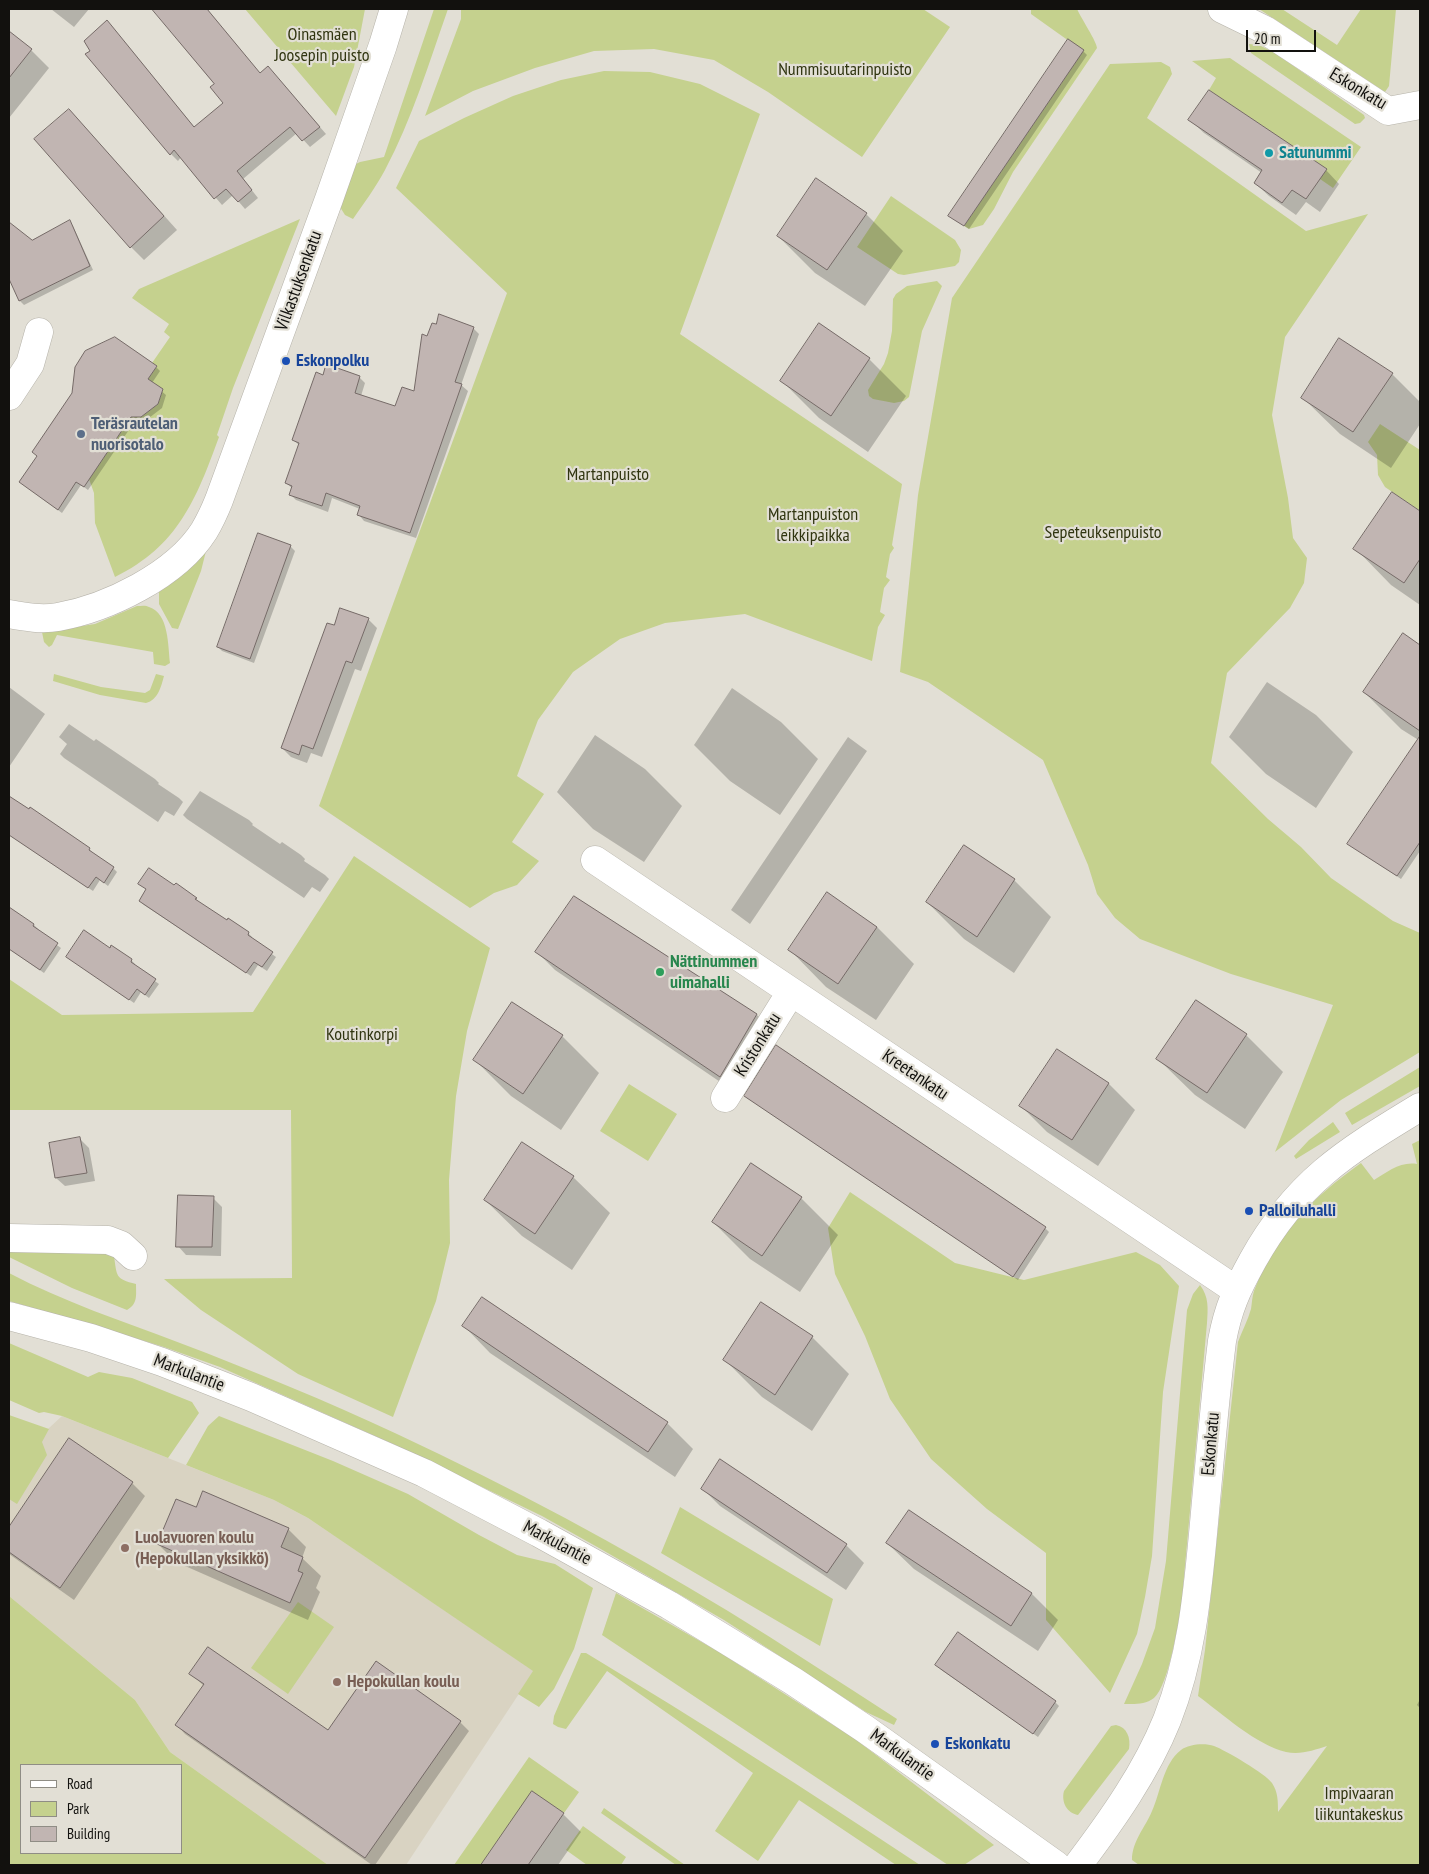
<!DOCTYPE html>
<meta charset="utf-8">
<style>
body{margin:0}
#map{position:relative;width:1429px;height:1874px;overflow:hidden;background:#e2dfd5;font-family:"PT Sans Narrow",sans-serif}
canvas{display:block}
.frame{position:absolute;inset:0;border:10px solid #12110e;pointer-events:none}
.legend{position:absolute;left:20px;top:1764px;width:162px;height:90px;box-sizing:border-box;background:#e2dfd5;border:1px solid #8f8d85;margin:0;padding:6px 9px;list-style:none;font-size:15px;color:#12110e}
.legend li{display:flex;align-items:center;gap:10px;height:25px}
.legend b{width:25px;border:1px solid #8f8d85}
.scale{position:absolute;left:1246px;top:30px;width:70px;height:22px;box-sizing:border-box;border:2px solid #12110e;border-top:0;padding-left:6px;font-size:15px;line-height:18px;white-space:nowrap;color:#12110e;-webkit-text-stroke:4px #e2dfd5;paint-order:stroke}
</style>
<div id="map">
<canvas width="1429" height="1874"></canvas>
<div class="frame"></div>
<ul class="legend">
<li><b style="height:6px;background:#fff"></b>Road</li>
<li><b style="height:14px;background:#c5d18e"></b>Park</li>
<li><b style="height:14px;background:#c1b5b2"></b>Building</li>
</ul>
<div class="scale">20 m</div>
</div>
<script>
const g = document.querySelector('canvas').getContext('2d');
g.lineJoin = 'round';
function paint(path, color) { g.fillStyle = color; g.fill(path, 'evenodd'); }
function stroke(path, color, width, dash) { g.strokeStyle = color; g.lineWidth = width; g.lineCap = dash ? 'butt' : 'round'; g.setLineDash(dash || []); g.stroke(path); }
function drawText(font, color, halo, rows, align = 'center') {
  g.font = font + ' "PT Sans Narrow",sans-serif'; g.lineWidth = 4.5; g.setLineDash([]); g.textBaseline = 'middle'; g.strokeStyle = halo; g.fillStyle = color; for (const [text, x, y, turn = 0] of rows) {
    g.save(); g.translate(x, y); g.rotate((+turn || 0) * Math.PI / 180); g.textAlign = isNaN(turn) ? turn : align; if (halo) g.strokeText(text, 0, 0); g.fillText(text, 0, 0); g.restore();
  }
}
const built = new Path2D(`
 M62,1416L274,1500L308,1518L534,1671L406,1865H328L170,1752L135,1700L9,1596V1465Z`);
const green = new Path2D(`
 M245,9H365L354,67L336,116Z
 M434,9H448C429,63 412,119 385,170C376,187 364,203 353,219L345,215L340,207L356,164L360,162L384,157Z
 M461,9H923L950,27L862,157L768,92L714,60L654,49L594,51L535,68L473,91L425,116L461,19Z
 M1031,9H1077C1081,18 1097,42 1097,48L1013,172L994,209L983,225L969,229L964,226L1083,51L1031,14Z
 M1259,9H1282L1337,45L1361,9H1396L1389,86L1385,92Z
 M1249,44L1259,45L1275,53L1364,115L1365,118L1360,123L1355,124L1251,53Z
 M1230,58L1361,147L1333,188L1320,179L1326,169L1209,90L1216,78L1192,61Z
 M1161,62L1170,67L1172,74L1147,118L1306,231L1368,214L1285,337L1272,415L1288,498L1293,538L1307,558L1304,583L1290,608L1227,673L1211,763L1268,819L1301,847L1331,878L1393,921L1420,933V1052L1341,1100L1275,1152L1333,1005L1231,974L1140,939L1115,918L1097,894L1088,865L1043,760L928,682L900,672L918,495L952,298L1110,64Z
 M604,71L650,72L700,84L760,114L680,334L902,484L892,545L894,548L890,554L886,577L890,580L884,588L880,612L885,615L878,627L872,661L745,614L665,623L620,639L573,672L538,720L517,776L544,794L512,842L539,861L517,885L494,893L470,908L319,806L507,293L396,188L419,141L464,118L513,96L561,80Z
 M891,196L955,240L961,250L959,262L955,266L904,275L898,274L857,247Z
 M300,219L233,388L217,435L219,437C196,500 178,546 115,577L95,523L94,493L89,479L131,417H141L158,404L162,392L160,388L148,379L157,366L152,363L170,337L164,332L169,324L132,298L139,289Z
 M937,281L942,286L922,331L909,397L904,401L894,403L873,399L869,396L868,390L884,364L888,353L892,331L893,299L896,294L907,286Z
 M1380,424L1420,450V511L1385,487L1378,475L1377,455L1368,442Z
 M207,547L201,571L178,629L172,628L159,604V592L192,565Z
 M137,606C141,606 146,605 149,607C169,613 168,646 170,663L165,666L154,664L153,652L57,635L52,645L49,647L44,642L42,632L95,624Z
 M54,674L101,687L145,693L150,690L156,674L164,676C161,687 158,700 146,703L100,695L53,681Z
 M354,856L490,948L467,1031L456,1096L449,1180L450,1243L436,1301L393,1417L298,1374L201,1310L164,1279L292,1278L291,1110H9V979L62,1015L253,1012Z
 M1420,1067V1086L1352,1125L1345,1113Z
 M629,1084L677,1114L648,1161L600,1131Z
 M1333,1122L1340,1132L1296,1159L1294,1156L1309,1140Z
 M1420,1140V1865H1139L1132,1860C1132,1841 1145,1828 1152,1811C1161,1791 1163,1764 1181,1750C1189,1744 1205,1743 1214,1746C1225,1750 1266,1774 1272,1783C1278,1792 1278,1801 1278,1812L1327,1746C1314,1750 1301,1755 1286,1752C1258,1746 1221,1713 1198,1696L1205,1650L1238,1342C1242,1331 1248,1320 1251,1309C1252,1303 1252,1297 1254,1291C1277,1232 1311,1199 1361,1163L1374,1180C1387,1172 1401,1161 1417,1164L1412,1144Z
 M850,1192L955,1263L1024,1280L1136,1252L1160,1265L1179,1286L1163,1392L1152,1556L1145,1597L1137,1634L1110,1693L1046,1620V1553L987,1509L931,1459L890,1399L865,1336L835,1274L828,1228Z
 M9,1248H95L114,1256C117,1276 115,1279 136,1284C136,1295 138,1304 127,1310L72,1288L9,1257Z
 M9,1273C64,1302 122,1321 180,1343C254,1371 326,1401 397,1434C511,1487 621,1546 728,1611C785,1646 841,1683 897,1719L894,1725L866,1712L724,1620L599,1548L542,1516L449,1471L393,1444L220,1367L164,1347L96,1326L9,1301Z
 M1200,1285C1209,1297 1208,1308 1207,1323L1182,1599C1179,1620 1169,1685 1154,1698C1145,1705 1135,1704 1124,1704L1142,1664L1155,1628L1166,1561L1187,1310L1193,1294Z
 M9,1343L88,1377L99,1372L132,1378L192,1402L199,1413L168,1458L62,1416L44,1412L39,1413L9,1400Z
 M9,1415L49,1429L42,1442L47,1455L17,1504L9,1499Z
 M219,1416L333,1461L408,1494L479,1535L517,1555L555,1564L593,1588L574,1649L554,1689L539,1707L518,1694L533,1671L308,1518L274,1500L186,1465L208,1426Z
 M680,1507L833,1599L820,1646L661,1553Z
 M616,1593L719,1652L855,1739L994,1845L964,1865H948L602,1635Z
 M9,1596L135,1700L170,1752L328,1865H9ZM21,1765H181V1853H21Z
 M298,1602L334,1627L288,1694L251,1668Z
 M581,1653H586C699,1721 810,1792 920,1865H896L799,1800L758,1861L715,1831L753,1773L607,1671L566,1729L558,1727L553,1724L554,1716Z
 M1116,1725C1127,1727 1131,1738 1129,1749L1078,1815C1067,1813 1061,1802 1064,1791L1111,1726Z
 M529,1757L579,1792L564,1813L532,1792L481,1865H454Z
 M604,1808L685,1865H676L601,1813Z
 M583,1826L626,1857L621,1865H587L566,1850Z`);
const shadow = new Path2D(`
 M51,9H89L74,27Z
 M154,9H207L260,74L275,75L326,134L310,147L297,133L243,179L258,198L245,209L233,195L222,205L181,157L178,161L171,154L87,54L114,29L195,128L225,103L216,84Z
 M9,32L31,50L49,68L9,118Z
 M1083,51L1087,55L969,229L954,219Z
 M1190,120L1326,170L1339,184L1320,212L1306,202L1296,215L1269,196L1255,183L1262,173L1204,133Z
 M82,124L177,230L144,260L131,247Z
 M866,214L903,251L865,306L815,273L778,236Z
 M69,222L73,226L93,270L24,305L20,301L9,276V224L32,241Z
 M473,328L479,334L461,385L468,391L416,538L364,521L359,515L360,509L332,498L328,512L296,500L290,494L293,489L286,483L299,445L293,440L324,377H359L365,383L361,396L396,407L415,393L428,338Z
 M869,359L906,396L868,452L819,418L782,381Z
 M156,367L160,371L152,383L166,395L162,408L145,421H135L88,490L81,485L62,513L25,486Z
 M1392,374L1420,402V424L1391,468L1340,434L1303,398Z
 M1393,494L1420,513V605L1391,585L1355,548Z
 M259,535L291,547L295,551L254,663L222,651L218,647Z
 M368,619L377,628L361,671L355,669L322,757L311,753L307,763L291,757L282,748L335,627Z
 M1403,634L1420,646V741L1401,729L1364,692Z
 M1267,682L1316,715L1353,752L1316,808L1266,774L1229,737Z
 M9,687L45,714L9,767Z
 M732,688L781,722L818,759L780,815L730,781L694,745Z
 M69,724L94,741L96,739L155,779L159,783L158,784L179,798L183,802L174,816L165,811L158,822L64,758L60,754L67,744L59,737Z
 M595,735L645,769L682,806L644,862L593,829L557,792Z
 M848,737L867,751L750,924L731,910Z
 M1412,750L1420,756V851L1401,879L1349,844Z
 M200,791L249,820L253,824L252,825L280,844L282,842L301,855L305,859L304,861L325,875L329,879L320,892L312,887L304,898L187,819L183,815Z
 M9,797L89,849L93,853V854L113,868L117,872L108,886L100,880L93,891L9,835Z
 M1014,880L1051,917L1014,973L964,939L927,902Z
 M140,884L175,887L196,898L199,904L248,933L252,937L251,939L276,957L267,971L258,965L251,976L144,905L140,901L147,890Z
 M827,894L877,927L914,964L876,1020L826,987L790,950Z
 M9,908L34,925L38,929L36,930L61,948L44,973L9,949Z
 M110,949L131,960L135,964L134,966L159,984L149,998L141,992L134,1003L68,957Z
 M537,952L757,1015L775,1033L738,1094L555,970Z
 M1196,1002L1246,1035L1283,1072L1245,1129L1195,1095L1158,1059Z
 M513,1003L562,1036L599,1073L561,1130L511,1096L475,1060Z
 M777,1047L1045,1228L1049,1232L1018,1280L750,1100L746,1096Z
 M1058,1050L1109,1084L1135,1110L1098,1166L1047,1132L1021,1106Z
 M80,1139L89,1148L95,1181L65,1186L56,1178Z
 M752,1165L801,1198L838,1235L800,1292L750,1259L713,1222Z
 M573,1177L610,1213L572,1270L522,1236L485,1200Z
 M213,1198L222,1207L221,1256L186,1255L178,1246Z
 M762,1304L812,1337L849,1374L812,1431L762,1397L725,1360Z
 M464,1326L667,1423L693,1449L675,1477L490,1353Z
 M70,1440L132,1483L145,1496L74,1600L9,1554V1529Z
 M702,1488L846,1545L864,1563L846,1590L720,1506Z
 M196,1509L288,1529L306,1547L302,1558L321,1576L316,1588L320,1592L308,1620L176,1562L158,1544Z
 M909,1512L1032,1594L1058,1620L1038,1651L914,1569L887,1543Z
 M940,1669L1055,1702L1059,1706L1038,1737Z
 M191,1674L328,1732L460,1722L469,1731L375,1865H372L185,1734L177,1725L204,1686Z
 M1420,1699V1708L1417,1705Z
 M533,1793L563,1814L581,1832L558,1865H483Z`);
const building = new Path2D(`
 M152,9H207L260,73L268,66L320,127L302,141L290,127L237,171L252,190L238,202L226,189L214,199L174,150L170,155L85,54L90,51L84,41L107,20L194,127L223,103L210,87L214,84Z
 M9,31L32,49L9,78Z
 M1068,39L1084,50L964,226L948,216Z
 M1209,90L1327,169L1306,199L1292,190L1282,203L1254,183L1262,170L1188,120Z
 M69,109L164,216L130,248L34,139Z
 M816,178L867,213L827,270L777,236Z
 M70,220L90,266L19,301L9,279V222L32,240Z
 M439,314L474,327L455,382L462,384L410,533L357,515L360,506L326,493L322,506L289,495L292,486L285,483L299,443L292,440L316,372L323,375L326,364L360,376L355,393L395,406L402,387L414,391L422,334L427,336L432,323L436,324Z
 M819,323L870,358L831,416L780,381Z
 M115,337L157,366L148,379L163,389L158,404L141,417H131L84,487L76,482L58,510L19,482L37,456L32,452L72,393L75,367L85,351Z
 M1339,338L1393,373L1353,432L1301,398Z
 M1392,492L1420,511V559L1404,583L1353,549Z
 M258,533L291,545L250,659L217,647Z
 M340,608L369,618L352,663L346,661L313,749L302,745L299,755L281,748L327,623L334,625Z
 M1403,633L1420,645V731L1363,692Z
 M1420,736V842L1397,876L1347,844Z
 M9,796L29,809L30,807L90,848L89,850L114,867L104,883L96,877L88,888L9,835Z
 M964,845L1015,879L977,937L926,902Z
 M149,868L174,885L176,883L197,898L195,899L227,920L228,918L249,932L248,935L273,952L262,967L254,962L246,973L139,901L146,889L138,884Z
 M827,892L877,927L838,984L788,950Z
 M574,896L757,1014L720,1077L535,952Z
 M9,907L34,924L33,926L58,943L40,970L9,949Z
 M84,930L110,948L111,945L132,959L131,962L156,979L145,995L137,989L129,1000L66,957Z
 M1196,1000L1247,1034L1207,1093L1156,1059Z
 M512,1002L563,1035L523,1094L473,1060Z
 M776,1045L1046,1227L1013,1277L744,1096Z
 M1057,1049L1109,1083L1072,1140L1019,1106Z
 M80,1137L87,1173L55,1178L49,1143Z
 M522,1142L574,1176L535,1234L484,1200Z
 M751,1163L802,1197L762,1256L712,1222Z
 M178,1195L214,1196L212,1247H176Z
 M482,1297L668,1422L648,1452L462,1326Z
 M761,1302L813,1336L775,1395L723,1360Z
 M69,1438L133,1482L60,1588L9,1552V1527Z
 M720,1459L847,1544L827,1573L701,1489Z
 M203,1491L289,1528L281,1547L303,1557L298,1571L303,1573L290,1603L157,1544L176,1499L196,1507Z
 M909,1510L1032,1593L1011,1626L886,1543Z
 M958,1632L1056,1701L1033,1734L935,1665Z
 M208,1647L328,1730L376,1661L461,1721L365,1858L175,1725L204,1684L189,1674Z
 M532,1791L564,1813L528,1865H481Z`);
const minor = new Path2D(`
 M1222,9L1265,30L1388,111L1420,105
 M9,396L30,364L39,332
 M9,614C25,617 42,620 58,617C108,608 176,575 204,531C210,521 215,510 219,500L329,199L383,45L394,9
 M595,860L1236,1290
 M725,1098L791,992
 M9,1238L108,1240L121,1245L133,1256
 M1078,1865C1112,1820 1146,1772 1167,1720C1191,1659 1197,1598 1203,1534C1209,1470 1214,1405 1222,1341C1228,1308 1237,1289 1253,1260C1297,1181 1346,1152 1420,1107`);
const major = new Path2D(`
 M9,1316L91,1338L162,1362L251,1397L424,1473L539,1533L669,1605L793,1681L865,1729L1056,1865`);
const markers = [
 [1269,153,5,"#0f9aa8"],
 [286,361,5,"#1a4fb4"],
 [81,434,5,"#5c6f8a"],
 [660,972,5,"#2e9e5b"],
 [1249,1211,5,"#1a4fb4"],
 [125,1548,5,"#8d6e63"],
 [337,1682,5,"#8d6e63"],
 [935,1744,5,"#1a4fb4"]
];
const parkNames = [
 ["Oinasmäen",322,35],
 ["Joosepin puisto",322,56],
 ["Nummisuutarinpuisto",845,70],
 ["Martanpuisto",608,475],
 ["Martanpuiston",813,515],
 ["leikkipaikka",813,536],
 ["Sepeteuksenpuisto",1103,533],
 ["Koutinkorpi",362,1035],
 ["Impivaaran",1359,1794],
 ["liikuntakeskus",1359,1815]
];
const streetNames = [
 ["Eskonkatu",1358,89,31],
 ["Vilkastuksenkatu",299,281,-70],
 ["Kristonkatu",758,1045,-58],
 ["Kreetankatu",915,1075,34],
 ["Markulantie",189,1373,21],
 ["Eskonkatu",1211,1444,-85],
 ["Markulantie",557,1543,28],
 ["Markulantie",902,1755,36]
];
const cultureNames = [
 ["Satunummi",1279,153]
];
const transitNames = [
 ["Eskonpolku",296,361],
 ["Palloiluhalli",1259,1211],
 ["Eskonkatu",945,1744]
];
const serviceNames = [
 ["Teräsrautelan",91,424],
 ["nuorisotalo",91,445]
];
const leisureNames = [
 ["Nättinummen",670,962],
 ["uimahalli",670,983]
];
const educationNames = [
 ["Luolavuoren koulu",135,1538],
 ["(Hepokullan yksikkö)",135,1559],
 ["Hepokullan koulu",347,1682]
];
paint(built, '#d9d3c2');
paint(green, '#c5d18e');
paint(shadow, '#0003');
paint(building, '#c1b5b2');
stroke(building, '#756a67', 1);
stroke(minor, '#b6b3aa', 29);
stroke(major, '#b6b3aa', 29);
stroke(minor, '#fff', 28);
stroke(major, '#fff', 28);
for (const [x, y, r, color] of markers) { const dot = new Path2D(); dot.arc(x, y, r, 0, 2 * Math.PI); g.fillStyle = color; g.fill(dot); stroke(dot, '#e2dfd5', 2); }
drawText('18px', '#303510', '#e2dfd5', parkNames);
drawText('18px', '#12110e', '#e2dfd5', streetNames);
drawText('bold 18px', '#0d838f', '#e2dfd5', cultureNames, 'left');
drawText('bold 18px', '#164399', '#e2dfd5', transitNames, 'left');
drawText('bold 18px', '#4e5e75', '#e2dfd5', serviceNames, 'left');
drawText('bold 18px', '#27864d', '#e2dfd5', leisureNames, 'left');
drawText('bold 18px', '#785e54', '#e2dfd5', educationNames, 'left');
</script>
